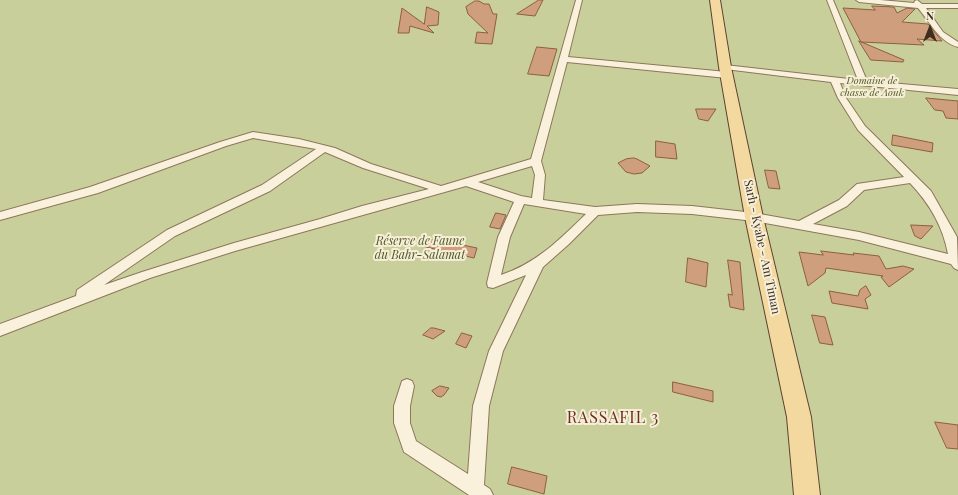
<!DOCTYPE html>
<meta charset="utf-8">
<style>
body{margin:0}
#map{position:relative;width:958px;height:495px;overflow:hidden;background:#f0e4c8;font-family:"Playfair Display",serif}
canvas{display:block}
.north{position:absolute;left:910px;top:8px;width:40px;height:40px;-webkit-text-stroke:3px #f7eed8;paint-order:stroke;rotate:0deg;font-size:11px;font-weight:700;line-height:16px;text-align:center;color:#3d2e20}
.north::after{content:'';display:block;margin:auto;width:14px;height:18px;background:#3d2e20;clip-path:polygon(50% 0,100% 100%,50% 72%,0 100%)}
</style>
<div id="map">
<canvas width="958" height="495"></canvas>
<div class="north">N</div>
</div>
<script>
const g = document.querySelector('canvas').getContext('2d');
g.lineJoin = 'round';
function paint(path, color) { g.fillStyle = color; g.fill(path, 'evenodd'); }
function stroke(path, color, width, dash) { g.strokeStyle = color; g.lineWidth = width; g.lineCap = dash ? 'butt' : 'round'; g.setLineDash(dash || []); g.stroke(path); }
function drawText(font, color, halo, rows, align = 'center') {
  g.font = font + ' "Playfair Display",serif'; g.lineWidth = 4; g.setLineDash([]); g.textBaseline = 'middle'; g.strokeStyle = halo; g.fillStyle = color; for (const [text, x, y, turn = 0] of rows) {
    g.save(); g.translate(x, y); g.rotate((+turn || 0) * Math.PI / 180); g.textAlign = isNaN(turn) ? turn : align; if (halo) g.strokeText(text, 0, 0); g.fillText(text, 0, 0); g.restore();
  }
}
const green = new Path2D(`
 M0,0H958V495H0Z`);
const building = new Path2D(`
 M539,0H543L535,16L517,14Z
 M475,1H479L484,4H489L493,14H497L492,44L475,43L477,32L488,33L468,14L466,7Z
 M872,6L894,7L897,13L907,8L915,9L902,22L928,24L942,41L917,39L924,45L861,42L843,8L875,10Z
 M427,7L439,12L438,25L427,26L434,33L410,26L409,33H398L402,8L424,24Z
 M859,41L904,60L903,62L871,60Z
 M537,47L557,49L549,76L528,74Z
 M926,98L958,101V119L946,118L943,111L935,110Z
 M696,109H716L708,121L699,119Z
 M893,135L933,143L932,152L892,145Z
 M656,141L675,144L677,159L656,157Z
 M634,158L637,159L650,166L642,173L634,174L626,172L618,163L626,159Z
 M765,170L776,171L780,189L769,188Z
 M496,213L506,215L500,229L490,227Z
 M911,225L933,226L921,239L915,236Z
 M427,239L447,242L448,240L458,243V244L477,248L474,258L426,247Z
 M821,251L854,255L853,253L879,256L886,269L903,266L914,269L889,287L881,277L883,276L826,268L825,273L808,286L799,252L823,255Z
 M688,258L708,263L706,287L686,282Z
 M728,260L740,262L744,310L730,307L728,294L732,295Z
 M866,286L871,295L865,299L868,309L832,303L829,291L858,296L860,290Z
 M812,315L825,317L833,345L820,343Z
 M431,328H434L445,331L433,339L423,335Z
 M462,333L472,336L466,348L456,344Z
 M673,382L713,391V402L673,392Z
 M440,386L449,388L444,395L441,397L437,396L432,391Z
 M935,422L958,425V449L947,448Z
 M512,467L547,476L544,494L508,484Z`);
const street = new Path2D(`
 M576,0H582L568,57L727,72L731,75L727,78L567,62L541,161L545,175L543,200L595,207L637,204L692,206L754,213L799,221L839,200L857,184L904,177L858,130L838,98L831,82L725,69L721,67L725,65L858,80L827,0H833L867,81L958,89V95L840,83L846,98L865,126L931,191L957,237L958,270L954,268L951,264L859,240L754,221L692,214L637,212L598,215L569,244L543,267L503,351L489,406L484,485L490,489L493,495H469L404,452L394,423V406L402,381L407,379L412,381L414,386L410,406V423L416,441L468,474L473,406L489,351L526,275L493,288L488,287L487,283L498,237L514,202L466,186L235,251L150,278L0,336V324L76,296L77,290L167,230L262,185L316,149L253,138L226,146L98,193L0,220V212L90,187L220,142L253,132L299,139L335,148L371,164L441,186L531,159ZM325,152L363,168L429,189L362,206L320,219L234,243L142,272L104,285L175,236L270,191ZM532,166L535,175L532,198L521,196L478,182ZM910,183C929,203 943,226 948,254L859,232L813,224L847,206L864,190ZM524,204L586,214C559,240 537,263 501,275L510,237Z
 M856,0H880L914,3L915,1L917,0L922,4H958V8H926L943,32L958,42V47C939,42 930,22 918,8L859,2Z`);
const primary = new Path2D(`
 M710,0H720L731,67L763,217L811,417L820,495H794L787,417L745,217L719,67Z`);
const farParknames = [
 ["Domaine de",872,81],
 ["chasse de Aouk",872,93]
];
const parkNames = [
 ["Réserve de Faune",420,241],
 ["du Bahr-Salamat",420,255]
];
const streetNames = [
 ["Sarh - Kyabe - Am Timan",762,247,78]
];
const nearNeighbourhoodnames = [
 ["RASSAFIL 3",613,418]
];
paint(green, '#c9cf9b');
paint(building, '#cf9f7d');
stroke(building, '#8d5f41', 1);
stroke(street, '#8d765c', 2);
stroke(primary, '#5b4430', 2);
paint(street, '#faf1dc');
paint(primary, '#f3d9a0');
drawText('italic 10px', '#4d5a26', '#f7eed8', farParknames);
drawText('italic 12px', '#4d5a26', '#f7eed8', parkNames);
drawText('12px', '#3d2e20', '#f7eed8', streetNames);
g.letterSpacing = '1px';
drawText('16px', '#6b2e1e', '#f7eed8', nearNeighbourhoodnames);
g.letterSpacing = '0px';
</script>
